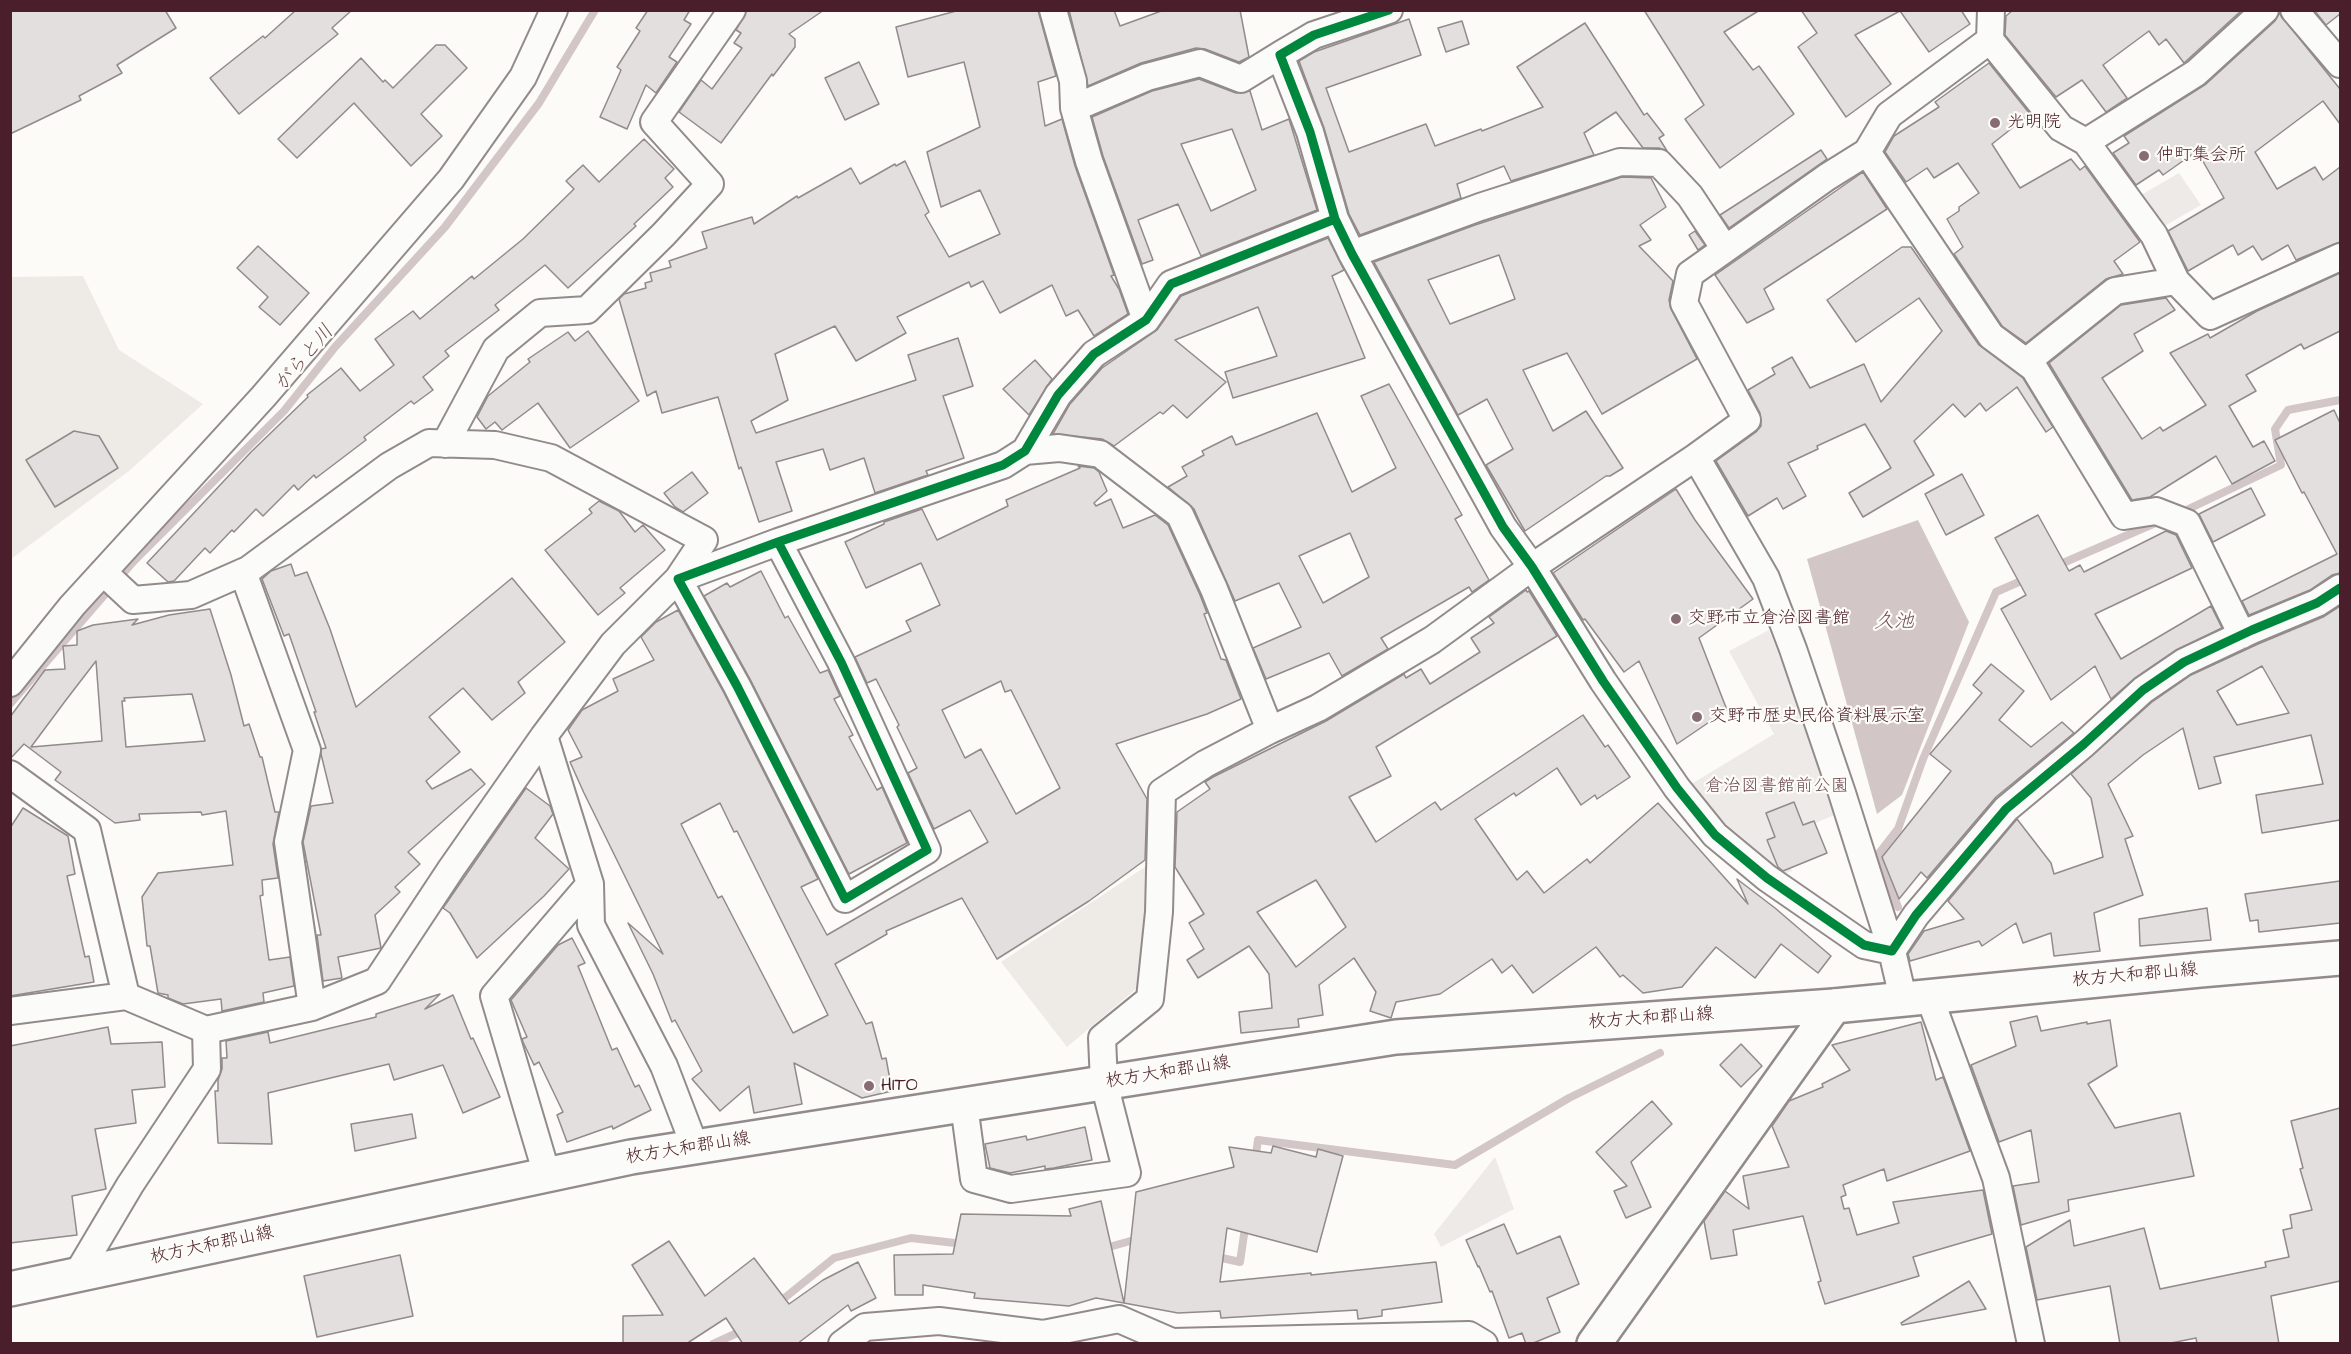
<!DOCTYPE html>
<meta charset="utf-8">
<style>
body{margin:0}
#map{position:relative;width:2351px;height:1354px;overflow:hidden;background:#fcfbf8;font-family:"Architects Daughter",sans-serif}
canvas{display:block}
.frame{position:absolute;inset:0;border:12px solid #4a1f2b;pointer-events:none}
</style>
<div id="map">
<canvas width="2351" height="1354"></canvas>
<div class="frame"></div>
</div>
<script>
const g = document.querySelector('canvas').getContext('2d');
g.lineJoin = 'round';
function paint(path, color) { g.fillStyle = color; g.fill(path, 'evenodd'); }
function stroke(path, color, width, dash) { g.strokeStyle = color; g.lineWidth = width; g.lineCap = dash ? 'butt' : 'round'; g.setLineDash(dash || []); g.stroke(path); }
function drawText(font, color, halo, rows, align = 'center') {
  g.font = font + ' "Architects Daughter","Klee One",sans-serif'; g.lineWidth = 4.5; g.setLineDash([]); g.textBaseline = 'middle'; g.strokeStyle = halo; g.fillStyle = color; for (const [text, x, y, turn = 0] of rows) {
    g.save(); g.translate(x, y); g.rotate((+turn || 0) * Math.PI / 180); g.textAlign = isNaN(turn) ? turn : align; if (halo) g.strokeText(text, 0, 0); g.fillText(text, 0, 0); g.restore();
  }
}
const built = new Path2D(`
 M83,276L119,350L203,404L129,471L11,559V277Z
 M1148,865L1147,973L1136,989L1067,1047L1001,962Z`);
const green = new Path2D(`
 M2179,173L2201,205L2156,231L2136,198Z
 M1769,630L1842,812L1779,838L1792,871L1777,877L1743,848L1688,786L1774,734L1729,651Z
 M1495,1157L1514,1209L1441,1247L1434,1234Z`);
const water = new Path2D(`
 M1918,520L1969,622L1902,795L1877,814L1807,559Z`);
const stream = new Path2D(`
 M2178,514L2281,465L2275,429L2288,410L2340,400
 M2056,566L2160,521
 M10,704L134,561L284,411L335,347L445,227L539,103L595,10
 M1898,907L1877,856L1898,829L1923,759L1996,592L2028,578
 M1255,1161L1258,1140L1455,1165L1569,1098L1660,1053
 M1102,1249L1134,1240L1142,1242
 M1213,1256L1240,1262L1246,1221
 M777,1304L834,1258L911,1238L964,1244
 M713,1344L746,1329`);
const building = new Path2D(`
 M10,10H165L176,28L117,65L122,73L79,96L81,100L10,134Z
 M296,10H352L332,28L338,34L239,114L210,78L263,36L265,38Z
 M648,10H690L684,20L691,24L669,57L677,62L656,93L646,85L627,129L600,117L621,70L617,67L640,31L636,28Z
 M747,10H824L789,34L795,39V47L773,76L772,74L721,143L679,112L701,80L712,89L742,48L734,43L741,33L736,30Z
 M960,10H1038L1056,76L1038,82L1045,126L1062,119L1075,166L1114,275L1111,276L1119,289L1128,314L1094,336L1078,310L1066,316L1052,285L1000,313L983,281L971,287L969,282L897,317L906,333L856,361L835,326L775,354L788,400L751,421L756,433L916,380L908,355L958,338L973,386L943,396L964,458L926,471L928,475L875,493L864,458L830,470L823,449L776,462L792,511L759,522L741,467L739,469L718,397L662,413L656,391L647,396L619,299L624,294L646,288L645,283L652,281L650,273L671,267L669,261L707,248L702,232L752,217L754,224L797,196L798,198L851,168L860,184L895,164L896,166L905,161L929,212L925,215L949,257L1000,234L980,190L941,207L927,152L980,127L964,62L908,77L896,27Z
 M1069,10H1114L1120,26L1164,10H1240L1249,57L1239,62L1205,49L1196,48L1141,63L1088,86Z
 M1644,10H1760L1724,32L1753,70L1759,66L1794,114L1720,168L1685,119L1704,105Z
 M1801,10H1961L1970,24L1929,52L1900,11L1855,35L1891,84L1846,117L1798,47L1817,33Z
 M2013,10H2242L2184,63L2166,39L2159,45L2149,31L2103,65L2127,98L2106,112L2082,80L2056,97L2005,35L2006,16Z
 M2314,10H2340V14L2326,25Z
 M2279,13L2340,89V124L2323,101L2255,152L2277,189L2315,167L2323,180L2340,167V242L2296,260L2288,245L2262,260L2253,246L2238,255L2233,245L2188,271L2168,231L2224,198L2197,151L2163,175L2159,170L2136,185L2113,153L2129,143L2124,136L2206,84L2275,21Z
 M1409,19L1421,55L1326,88L1349,152L1426,124L1435,146L1481,129L1482,131L1543,107L1517,67L1585,23L1644,115L1647,113L1664,135L1659,138L1667,151L1659,148H1643L1616,112L1584,133L1594,155L1511,181L1504,166L1457,184L1461,198L1360,235L1349,214L1324,128L1299,61L1314,52Z
 M1462,21L1469,44L1446,52L1438,28Z
 M436,45H445L467,68L421,114L442,136L411,166L354,103L297,158L278,139L361,58L383,82L385,80L393,88Z
 M859,62L879,104L845,120L825,78Z
 M1989,63L2030,114L1992,144L2020,188L2071,159L2080,170L2085,166L2140,242L2114,261L2123,274L2106,279L2026,343L2002,326L1954,254L1963,247L1947,219L1959,211V207L1979,193L1958,163L1934,178L1927,168L1906,182L1885,152L1894,136L1939,107L1935,102Z
 M1199,79L1236,93L1250,91L1262,130L1289,119L1317,210L1201,256L1178,204L1138,220L1153,260L1142,264L1103,156L1092,117L1152,91ZM1232,129L1256,190L1211,211L1181,144Z
 M644,139L674,169L665,178L673,187L634,224L636,226L568,288L545,265L495,305L499,310L445,351L449,356L423,377L433,390L414,404L411,401L364,437L366,440L316,478L314,475L298,490L294,485L263,516L256,509L234,532L232,530L210,553L205,548L174,581L168,582L147,563L251,452L308,397L307,395L341,368L360,391L394,365L375,339L413,311L420,319L472,276L474,279L523,239L574,189L566,181L583,165L599,182Z
 M1821,150L1827,159L1729,228L1720,215Z
 M1863,172L1887,209L1764,289L1774,309L1747,323L1715,275Z
 M1622,177L1651,178L1666,207L1640,225L1651,240L1639,246L1673,281L1669,300L1671,309L1697,359L1602,414L1567,353L1523,370L1553,431L1586,411L1623,468L1610,476H1606L1525,531L1486,465L1513,449L1487,399L1458,415L1374,262L1475,225ZM1499,255L1515,299L1450,324L1428,280Z
 M1695,231L1705,245L1698,250L1689,235Z
 M1328,238L1344,270L1332,276L1365,358L1233,398L1225,372L1277,356L1258,307L1175,340L1226,382L1187,418L1173,405L1163,414L1160,412L1114,446L1102,439L1053,434L1070,404L1102,368L1157,330L1181,296Z
 M258,246L309,293L280,325L259,307L268,297L237,268Z
 M1902,247H1911L1979,345L2023,378L2053,427L2046,432L2017,387L1986,411L1980,403L1965,417L1953,404L1914,441L1934,475L1863,517L1849,493L1891,468L1865,424L1817,446L1818,449L1788,463L1806,496L1783,509L1777,498L1748,516L1716,461L1756,432L1761,426L1760,413L1748,390L1775,374L1772,368L1792,357L1810,388L1864,364L1881,402L1942,331L1919,298L1856,342L1827,300Z
 M2340,273V331L2304,349L2301,344L2246,375L2256,391L2229,406L2253,447L2264,441L2275,461L2232,484L2216,456L2150,497L2132,500L2049,363L2121,305L2166,298L2175,310L2134,334L2143,351L2102,378L2142,439L2160,427L2163,431L2206,405L2170,353L2208,334L2210,338L2257,311Z
 M588,331L639,401L570,448L538,403L502,430L495,422L486,429L477,417L488,396L530,362L528,359L568,332L575,341Z
 M1035,360L1052,379L1029,415L1003,389Z
 M1389,384L1462,515L1455,519L1489,580L1472,592L1469,587L1381,638L1388,649L1342,676L1329,653L1266,679L1253,648L1301,627L1279,583L1235,601L1194,509L1168,487L1187,476L1182,467L1204,455L1202,451L1232,436L1236,445L1317,413L1352,492L1396,468L1361,396ZM1350,533L1369,577L1323,603L1299,556Z
 M2334,410L2340,423V573L2332,575L2310,590L2249,615L2242,601L2337,554L2304,492L2302,493L2275,440Z
 M74,431L99,436L118,468L55,507L26,460Z
 M1078,466L1094,468L1099,472L1107,491L1094,503L1096,506L1111,499L1123,528L1155,515L1168,525L1200,595L1207,613L1204,614L1221,659L1226,660L1241,699L1207,714L1116,744L1147,799L1145,860L1089,901L997,959L962,898L886,931L887,934L835,964L866,1024L872,1022L882,1059L886,1058L892,1091L862,1098L794,1063L802,1104L754,1113L749,1086L720,1111L692,1079L702,1071L675,1020L672,1022L653,974L628,923L663,954L584,793L570,762L582,757L568,730L582,710L618,691L613,679L654,660L641,637L656,622L678,610L724,693L818,879L801,887L827,935L988,842L970,810L934,829L908,773L917,768L897,727L899,725L876,679L867,683L855,657L911,631L906,621L940,605L921,563L866,588L845,542L884,524V522L922,509L937,540L1008,506L1006,500L1080,468ZM1001,681L1005,692L1011,690L1060,788L1016,814L981,749L965,758L942,710ZM720,803L734,832L737,831L828,1015L793,1033L722,896L718,898L681,824Z
 M692,472L708,493L683,512L675,507L664,493Z
 M1962,474L1984,515L1946,535L1925,494Z
 M2251,488L2265,515L2213,542L2199,514Z
 M1676,489L1695,520L1753,599L1699,638L1727,710L1677,744L1639,661L1624,672L1585,619L1583,620L1553,573Z
 M599,501L619,511L635,532L643,525L665,550L620,588L625,593L598,615L545,550L592,513L589,509Z
 M2038,515L2069,571L2080,565L2084,572L2166,531L2176,535L2192,568L2095,614L2121,659L2211,606L2222,628L2176,650L2135,678L2111,699L2095,666L2051,700L2001,609L2026,595L1995,538Z
 M291,564L295,576L307,572L330,629L356,707L512,578L565,642L518,682L525,693L492,720L463,688L429,717L460,752L426,781L432,789L471,769L485,784L408,852L420,864L395,887L400,892L375,915L381,948L338,957L342,978L323,981L317,935H321L303,842L311,806L333,803L321,754V749L326,748L314,712H316L289,634L284,636L262,579L271,571Z
 M761,571L785,618L788,616L820,673L828,670L840,696L834,699L853,735L849,737L877,790L882,787L907,843L849,874L750,679L704,596L727,583L730,587Z
 M1526,590L1527,592L1529,591L1557,636L1376,747L1391,776L1349,797L1376,842L1435,802L1441,810L1583,715L1605,747L1608,745L1630,777L1597,799L1595,795L1581,805L1557,768L1516,796L1514,793L1475,819L1517,880L1527,871L1544,893L1587,859L1590,863L1658,803L1748,904L1737,879L1775,908L1831,956L1818,973L1781,944L1755,978L1716,947L1682,987L1643,993L1623,975L1620,977L1596,947L1533,993L1512,965L1502,973L1492,959L1440,994L1396,1002L1391,1018L1370,1011L1376,992L1354,958L1319,985L1323,1015L1298,1019L1299,1027L1241,1033L1239,1012L1272,1008L1269,974L1249,946L1198,978L1187,960L1204,949L1189,923L1204,914L1175,867L1177,812L1210,789L1205,782L1213,777L1326,721L1404,674L1406,678L1421,669L1430,684L1480,652L1471,638L1494,623L1489,617ZM1316,880L1346,927L1296,967L1257,912Z
 M2340,606V820L2262,833L2256,795L2323,784L2311,735L2214,757L2221,783L2199,789L2183,728L2143,755L2108,784L2133,836L2125,839L2143,895L2094,913L2100,951L2054,956L2051,933L2023,943L2016,923L1982,946L1979,941L1910,961L1908,954L1924,931L1964,919L1948,901L2017,819L2051,863L2054,874L2103,857L2091,798L2071,774L2152,702L2191,675L2258,644L2323,617ZM2262,666L2289,713L2237,725L2217,691Z
 M210,609L231,675L244,726L249,724L260,757H262L275,812H279L273,844L278,878L262,880L263,895L260,896L269,960L290,957L294,986L263,993L264,1002L222,1011L221,999L183,1004L168,998V995L158,993L150,946H147L142,897L158,873L233,865L226,811L202,815L201,812L139,814L140,820L115,823L55,780L61,772L24,744L10,759V717L45,670L65,669L63,646L77,645V631L93,625L138,619L132,625L169,615ZM96,661L102,741L31,747L66,700ZM192,694L205,741L126,747L122,701H125L124,698Z
 M1991,664L2024,691L1999,720L2031,747L2062,722L2074,733L1996,797L1927,878L1921,872L1899,899L1882,857L1951,771L1930,754L1982,693L1973,685Z
 M526,788L550,806L553,814L535,838L569,869L544,896L477,958L450,913L443,908Z
 M1794,802L1803,825L1814,821L1827,853L1783,871L1778,867L1767,840L1775,837L1766,813Z
 M23,808L68,836L75,874L67,876L85,957L89,956L94,982L10,996V828Z
 M2340,881V923L2259,932L2258,920L2250,921L2245,894Z
 M2207,908L2211,940L2140,946L2139,919Z
 M572,938L585,963L578,966L612,1050L617,1048L635,1087L639,1085L651,1110L613,1129L612,1126L567,1142L557,1115L563,1112L539,1062L534,1065L523,1042L522,1039L527,1037L511,1000L558,945Z
 M440,994L425,1009L453,995L471,1039L473,1038L500,1097L463,1113L443,1065L394,1080L389,1064L268,1093L272,1144L218,1143L215,1091H218V1080L222,1069V1058H227L226,1041L268,1032L270,1043L376,1017V1014Z
 M2037,1016L2041,1031L2087,1022V1024L2110,1020L2117,1066L2088,1084L2115,1128L2180,1113L2194,1176L2068,1200L2069,1211L2021,1225L2013,1186L2039,1182L2031,1130L1999,1142L1971,1065L2016,1046L2010,1022Z
 M1921,1022L1936,1080L1943,1077L1970,1151L1887,1181L1884,1169L1843,1185L1846,1195L1841,1197L1844,1209L1849,1208L1857,1235L1899,1223L1893,1202L1983,1190L1992,1234L1913,1257L1919,1276L1825,1304L1818,1282L1821,1281L1803,1216L1733,1230L1737,1255L1711,1259L1704,1221L1725,1191L1749,1209L1743,1176L1789,1167L1772,1126L1789,1101L1823,1087L1822,1084L1850,1070L1832,1045Z
 M108,1027L111,1044L162,1042L165,1087L132,1090L136,1123L95,1129L106,1189L72,1196L77,1235L10,1243V1046Z
 M1741,1044L1762,1066L1741,1087L1720,1065Z
 M1652,1101L1672,1124L1631,1162L1651,1207L1626,1218L1614,1191L1627,1186L1596,1152Z
 M2340,1108V1281L2271,1296L2279,1344H2197L2196,1338L2166,1344H2120L2110,1286L2037,1300L2026,1247L2070,1220L2074,1246L2144,1228L2160,1289L2266,1267L2265,1262L2289,1257L2283,1230L2292,1228L2290,1215L2312,1210L2300,1169L2303,1168L2291,1121Z
 M412,1114L416,1138L355,1151L351,1124Z
 M1085,1127L1092,1160L1054,1168L1045,1169V1166L1010,1173L990,1168L985,1144L1026,1136L1027,1140Z
 M1273,1146L1316,1157L1318,1149L1343,1156L1317,1252L1227,1228L1220,1282L1311,1273V1275L1436,1262L1442,1302L1382,1310V1316L1358,1319L1357,1310L1221,1318L1220,1311L1178,1313L1124,1303L1136,1192L1234,1167L1229,1147L1271,1153Z
 M1101,1201L1124,1303L1096,1298L1069,1306L974,1298L975,1293L923,1285V1295H895L894,1255L953,1254L961,1214L1071,1216L1069,1209Z
 M1504,1224L1517,1254L1560,1236L1579,1284L1547,1298L1560,1332L1531,1344H1526L1522,1333L1509,1338L1492,1291L1490,1292L1479,1266L1478,1267L1466,1240Z
 M669,1241L705,1296L754,1258L789,1304L823,1280L858,1262L876,1298L851,1311L848,1305L797,1344H743L726,1318L686,1344H623V1316L663,1315L632,1265Z
 M400,1255L413,1316L317,1337L304,1276Z
 M1969,1281L1986,1309L1902,1325L1901,1323Z`);
const minor = new Path2D(`
 M1053,10L1073,81L1074,108L1089,161L1146,320
 M1389,10L1314,35L1280,55L1310,132L1335,219L1352,254L1503,527L1532,567L1603,681L1677,788L1715,835L1767,878L1864,945L1892,951L1916,915L2006,809L2084,744L2143,690L2184,662L2252,630L2317,603L2340,588
 M2294,10L2340,64
 M1990,40L1991,10
 M1074,108L1147,77L1200,63L1241,79L1280,55
 M2086,142L2154,235L2176,281L2210,316L2340,257
 M1867,152L1991,336L2034,368L2124,516L2156,511L2187,523L2242,635
 M1352,254L1480,207L1620,162L1659,163L1690,196L1725,249
 M2026,362L2115,291L2176,281
 M445,444L496,349L540,313L587,310L664,234L710,184L654,122L732,10
 M1025,451L1059,448L1100,454L1180,515L1214,589L1270,730
 M778,542L841,662L927,850L845,899L737,686L678,579L778,542L1003,465L1025,451L1058,395L1094,354L1146,320L1171,284L1335,219
 M103,572L133,600L191,595L248,570L389,466L429,443L495,445L551,458L704,540L678,579L613,644L544,736L451,869L377,981L312,1007L206,1030
 M243,572L307,750L288,842L312,1007
 M10,683L72,606L263,397L451,179L523,77L554,10
 M544,736L590,884L591,925L664,1066L695,1147
 M10,774L87,830L126,996L206,1030L207,1069L130,1185L76,1276
 M1929,996L1996,1178L2031,1344
 M1903,998L1892,951L1842,793L1793,649L1766,578L1696,457L1747,420L1684,303L1690,274L1827,177L1867,152L1889,115L1990,40L2061,128L2086,142L2196,73L2265,10
 M10,1011L126,996
 M964,1105L974,1179L1011,1189L1127,1173L1104,1083L1102,1038L1150,999L1159,912L1162,792L1205,764L1270,730L1318,708L1432,640L1532,567L1696,457
 M547,1175L494,996L590,884
 M842,1344L865,1327L939,1321L1043,1334L1119,1319L1172,1342L1469,1335L1484,1344`);
const tertiary = new Path2D(`
 M1594,1344L1834,1006`);
const primary = new Path2D(`
 M10,1289L631,1157L1396,1037L1834,1006L2200,970L2340,958`);
const cycleway = new Path2D(`
 M1389,10L1314,35L1280,55L1310,132L1335,219L1352,254L1503,527L1532,567L1603,681L1677,788L1715,835L1767,878L1864,945L1892,951L1916,915L2006,809L2084,744L2143,690L2184,662L2252,630L2317,603L2340,588
 M778,542L841,662L927,850L845,899L737,686L678,579L778,542L1003,465L1025,451L1058,395L1094,354L1146,320L1171,284L1335,219`);
const markers = [
 [1995,123,6,"#886c73"],
 [2144,156,6,"#886c73"],
 [1676,619,6,"#886c73"],
 [1697,717,6,"#886c73"],
 [869,1086,6,"#886c73"]
];
const poiNames = [
 ["光明院",2007,123],
 ["仲町集会所",2156,156],
 ["交野市立倉治図書館",1688,619],
 ["交野市歴史民俗資料展示室",1709,717],
 ["HITO",881,1086]
];
const parkNames = [
 ["倉治図書館前公園",1777,787]
];
const streetNames = [
 ["枚方大和郡山線",2135,976,-5],
 ["枚方大和郡山線",1651,1019,-4],
 ["枚方大和郡山線",1168,1073,-9],
 ["枚方大和郡山線",688,1149,-9],
 ["枚方大和郡山線",212,1246,-12]
];
const waterNames = [
 ["がらと川",305,359,-50],
 ["久池",1894,623]
];
paint(built, '#eeebe7');
paint(green, '#eeeae8');
paint(water, '#d2c7c6');
stroke(stream, '#d2c7c6', 8);
paint(building, '#e2dfde');
stroke(building, '#928a8b', 1.5);
stroke(minor, '#928a8b', 30);
stroke(tertiary, '#928a8b', 38);
stroke(primary, '#928a8b', 38);
stroke(minor, '#fbfbf9', 26);
stroke(tertiary, '#fbfbf9', 33);
stroke(primary, '#fbfbf9', 33);
stroke(cycleway, '#00873e', 9);
for (const [x, y, r, color] of markers) { const dot = new Path2D(); dot.arc(x, y, r, 0, 2 * Math.PI); g.fillStyle = color; g.fill(dot); stroke(dot, '#fdfcf7', 2); }
drawText('18px', '#4a1f2b', '#fdfcf7', poiNames, 'left');
drawText('18px', '#704e57', '#fdfcf7', parkNames);
drawText('18px', '#4a1f2b', '#fdfcf7', streetNames);
drawText('italic 20px', '#73525a', '#fdfcf7', waterNames);
</script>
